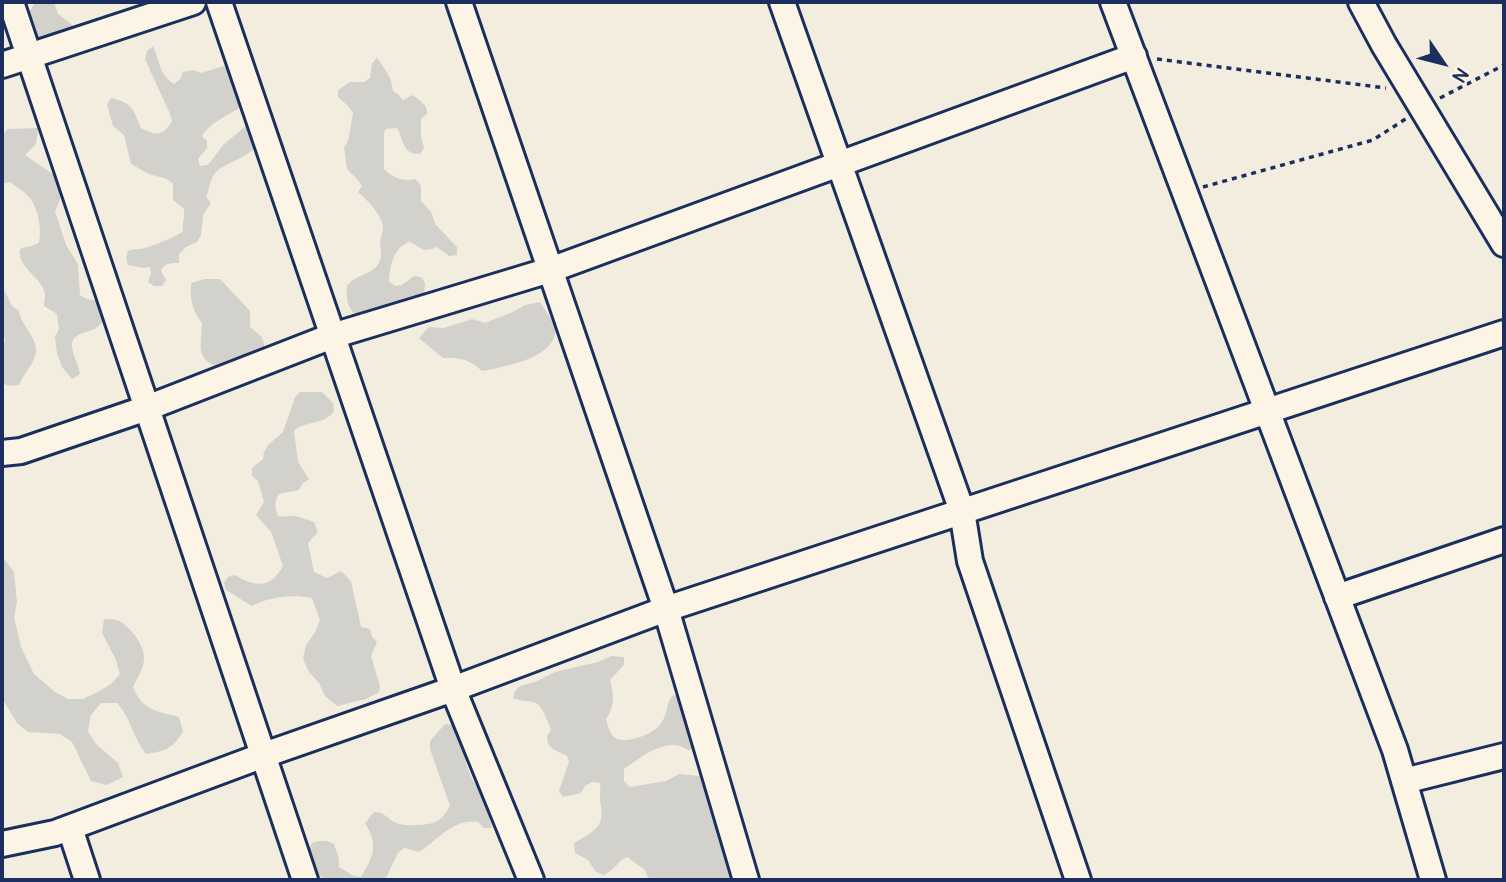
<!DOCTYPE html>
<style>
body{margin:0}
#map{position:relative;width:1506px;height:882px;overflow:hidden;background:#f3ede0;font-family:Pangolin,sans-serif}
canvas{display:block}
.frame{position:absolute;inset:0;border:4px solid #1b2f5e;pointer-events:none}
.north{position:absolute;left:1408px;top:28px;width:70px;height:70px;-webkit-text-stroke:5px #fcf5e5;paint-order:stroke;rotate:125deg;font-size:19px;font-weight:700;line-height:28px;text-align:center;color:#1b2f5e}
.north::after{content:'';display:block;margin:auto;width:24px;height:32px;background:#1b2f5e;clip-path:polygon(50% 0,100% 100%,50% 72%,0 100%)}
</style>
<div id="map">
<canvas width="1506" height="882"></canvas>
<div class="frame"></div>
<div class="north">N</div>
</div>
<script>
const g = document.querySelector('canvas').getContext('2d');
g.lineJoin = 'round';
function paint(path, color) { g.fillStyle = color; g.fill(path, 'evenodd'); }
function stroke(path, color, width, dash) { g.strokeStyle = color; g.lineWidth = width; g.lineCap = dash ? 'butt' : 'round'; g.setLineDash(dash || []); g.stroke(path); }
const green = new Path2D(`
 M35,2H54L58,14L70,23L80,33L56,40L39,39L30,11Z
 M153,46C160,60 158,74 174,84L180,79L183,72L193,70L201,73L227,65L234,69L245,104C231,115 212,120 202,136L207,141V148L198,159L200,166L208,165L223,145L247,125L255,126C256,133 259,142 255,148C251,154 224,165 217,171C210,177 210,189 206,197L211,203L203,215L201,235L197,242L186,247L179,254V263C170,263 165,263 161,271L166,280L162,286H154L148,282L151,274L150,267L143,268L128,265L126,258L128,251C134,248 138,250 145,248C153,246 178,236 183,231C182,223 185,217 184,209L173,200V184C165,175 156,178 147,173C141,170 137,167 131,164L124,135L113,126L107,104L111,98C133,103 133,109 141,128C156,135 162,138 172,121L170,114L145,59L147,51Z
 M377,58C385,69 392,78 393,91L399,95L403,100L413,95C420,101 428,105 427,114L421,119V137L424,148L420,154C402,155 404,139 397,128L386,129L384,132V169C393,178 403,182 416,179L421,186V201L431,212L436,225L457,247V255L449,256L437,247C422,254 422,247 409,242C393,248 390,266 389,282L395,286L402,285L414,276L421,277L425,283L424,298L359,318C347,307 346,301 347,286C357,274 366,276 375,268C383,260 381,254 380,244C380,238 383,233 383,228C382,214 368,201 358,192L362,186L358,180L347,169L344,147L348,141L353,113L349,107L338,97V90L350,82H364L370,78L372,63Z
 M38,128L36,144L25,155L60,179C63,193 61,199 55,211L66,245L78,264L80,295L87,299L103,302C103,308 105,314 103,319C98,337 71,327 72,347C73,356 79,365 80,374L72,379L62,367L57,353L55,337L59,329L57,314L44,306C44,302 45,298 45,294C42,276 17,269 20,249C27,246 33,247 39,242C42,230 38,207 29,197C24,191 16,187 10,182L2,184V135L8,129Z
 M205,279H220L250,311V327L262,337L266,352L223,370C195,359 201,349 202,323C192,310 190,300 191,283Z
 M2,290L5,292L12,306L19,311C21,328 43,340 34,359C30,368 23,375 19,385L10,386L2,383V349L5,340L2,325Z
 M540,302L556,327C555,332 555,339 551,343C538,361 503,367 482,371C469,359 461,358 443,358L419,338L429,327L444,328L472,319L485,323L513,312L525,305Z
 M300,392H322L333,403L334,411C324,426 305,420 294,431L298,462L309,479L302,484L299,490L279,494C274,501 275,509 278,516C284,518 288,515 294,516C301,517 307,520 314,522L318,532L308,543L314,572L327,578L341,571L351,581L361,627L370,629L372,637L377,642L371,656L380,686L379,692L366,699L337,706L325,696L319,683L309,672L303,659L306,645L314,634L320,620L312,598C292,594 269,597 252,606L226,590L224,583L228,577L235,575C256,587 270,589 283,566L271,532L256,515L264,502L258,481L252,476V468L263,459L264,452L268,445L283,432L295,397Z
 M2,560H5L14,572L17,602L14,617L21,647L34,674L55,692L68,699H83L98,692L111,684L120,674L116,660L102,633L104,619C110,619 116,619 121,622C132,629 145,646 144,660C143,669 137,678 133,687C142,710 156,711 179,717L183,731C173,749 165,751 146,754C132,736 132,720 117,703H101L91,715L88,731L96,744L118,763L123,777L107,785L91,781L72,742L60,734L28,732L17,723L2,698Z
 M611,656L624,657V665L610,680C614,695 615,707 606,719C608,726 610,736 617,739C628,743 651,735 659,726C668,716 665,706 672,696L679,694L696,749L688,750C668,735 641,757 624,769V781L630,787L666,781L679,774L708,777L739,880H649L645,870L627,857C618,861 614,870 604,875L596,872L588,860L575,853L574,843C591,833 605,828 601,806C599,798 601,791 600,783L592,782L585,786L581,793L563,797L559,791L569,762L567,756L553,749L548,744L547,736L551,730C549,723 546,719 544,713C537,697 528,704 513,698L515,691L520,686L535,682L555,672L598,662Z
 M445,724L452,725L460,737L467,767L473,781L485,798L486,806L492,828H484L478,822C454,818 438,840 419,852L404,848L398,853L385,880H323C316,868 303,858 312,843C321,840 326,840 334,844L339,859V867L354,876L361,877C373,857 379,846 365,823L374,812C384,812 386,817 394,822C403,827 431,826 439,820C444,816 447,811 450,806L430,749V741Z`);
const path = new Path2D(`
 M1157,59L1386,88
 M1440,98L1504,65
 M1203,187L1373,140L1407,118`);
const minor = new Path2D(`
 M11,2L305,880
 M219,2L453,689L531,880
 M459,2L666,609L746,880
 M782,2L962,511L970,561L1078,880
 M1113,2L1395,750L1433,880
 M1361,2L1384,45L1504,244
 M2,65L193,2
 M2,453L21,451L147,408L332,336L550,270L1134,56
 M1337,597L1504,540
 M1404,781L1504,756
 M70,828L87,880
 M2,844L55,833L264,755L453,689L666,609L1504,333`);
paint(green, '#d3d1cc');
stroke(minor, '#1b2f5e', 30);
stroke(path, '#1b2f5e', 3.5, [5, 5]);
stroke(minor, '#fcf5e5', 24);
</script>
